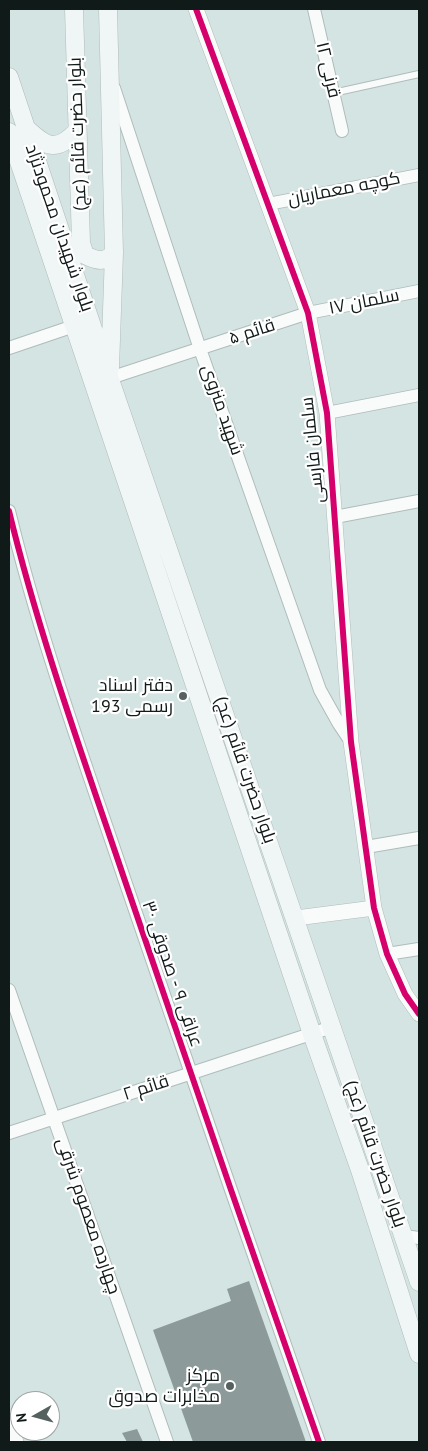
<!DOCTYPE html>
<meta charset="utf-8">
<style>
body{margin:0}
#map{position:relative;width:428px;height:1451px;overflow:hidden;background:#d4e4e2;font-family:"PT Sans",sans-serif}
canvas{display:block}
.frame{position:absolute;inset:0;border:10px solid #101a19;pointer-events:none}
.north{position:absolute;left:10px;top:1391px;width:50px;height:50px;box-sizing:border-box;background:#fff;border:1px solid #9fa3a3;border-radius:50%;rotate:263deg;font-size:14px;font-weight:700;line-height:20px;text-align:center;color:#101a19}
.north::after{content:'';display:block;margin:auto;width:18px;height:22px;background:#55615f;clip-path:polygon(50% 0,100% 100%,50% 72%,0 100%)}
</style>
<div id="map">
<canvas width="428" height="1451"></canvas>
<div class="frame"></div>
<div class="north">N</div>
</div>
<script>
const g = document.querySelector('canvas').getContext('2d');
g.lineJoin = 'round';
function paint(path, color) { g.fillStyle = color; g.fill(path, 'evenodd'); }
function stroke(path, color, width, dash) { g.strokeStyle = color; g.lineWidth = width; g.lineCap = dash ? 'butt' : 'round'; g.setLineDash(dash || []); g.stroke(path); }
function drawText(font, color, halo, rows, align = 'center') {
  g.font = font + ' "PT Sans",Cairo,sans-serif'; g.lineWidth = 4.5; g.setLineDash([]); g.textBaseline = 'middle'; g.strokeStyle = halo; g.fillStyle = color; for (const [text, x, y, turn = 0] of rows) {
    g.save(); g.translate(x, y); g.rotate((+turn || 0) * Math.PI / 180); g.textAlign = isNaN(turn) ? turn : align; if (halo) g.strokeText(text, 0, 0); g.fillText(text, 0, 0); g.restore();
  }
}
const building = new Path2D(`
 M249,1281L306,1442H193L153,1330L231,1301L227,1289Z
 M137,1429L143,1442H127L122,1433Z`);
const service = new Path2D(`
 M333,93L419,74`);
const minor = new Path2D(`
 M314,9L342,131
 M114,88L200,349L320,690L339,724L351,742
 M268,204L419,175
 M9,348L74,326
 M110,378L308,313L419,291
 M327,413L419,395
 M9,511C39,635 83,757 124,878C188,1067 253,1254 319,1442
 M335,517L419,501
 M366,847L419,838
 M387,954L419,949
 M9,990L167,1442
 M9,1133L332,1027
 M404,1236L419,1238`);
const tertiary = new Path2D(`
 M196,9L308,313L327,413L351,742L374,908L387,954L405,994L419,1014
 M296,918L374,908
 M9,1421L16,1442`);
const secondary = new Path2D(`
 M74,9L81,243L85,255C97,261 105,263 114,253
 M108,9L114,253L110,368
 M9,77L104,362L419,1282
 M26,128C46,147 56,153 77,131
 M9,132L312,1034L360,1170L419,1354`);
const cycleway = new Path2D(`
 M196,9L308,313L327,413L351,742L374,908L387,954L405,994L419,1014
 M9,511C39,635 83,757 124,878C188,1067 253,1254 319,1442`);
const markers = [
 [183,696,5,"#55615f"],
 [230,1386,5,"#55615f"]
];
const streetNames = [
 ["قرنی ۱۲",328,70,77],
 ["بلوار حضرت قائم (عج)",78,134,-92],
 ["کوچه معماریان",344,189,-11],
 ["بلوار شهیدان محمودنژاد",59,228,71],
 ["سلمان ۱۷",364,302,-11],
 ["قائم ۵",252,332,-18],
 ["شهید منزوی",222,410,71],
 ["سلمان فارسی",313,450,-96],
 ["بلوار حضرت قائم (عج)",245,770,71],
 ["عراقی ۹ - صدوقی ۳۰",172,974,71],
 ["قائم ۲",146,1088,-18],
 ["بلوار حضرت قائم (عج)",375,1154,71],
 ["چهارده معصوم شرقی",88,1216,71]
];
const poiNames = [
 ["دفتر اسناد",173,686],
 ["رسمی 193",173,707],
 ["مرکز",220,1376],
 ["مخابرات صدوق",220,1397]
];
paint(building, '#8c9b99');
stroke(service, '#afbcba', 8);
stroke(minor, '#afbcba', 14);
stroke(tertiary, '#afbcba', 16);
stroke(secondary, '#afbcba', 19);
stroke(service, '#f9fbfb', 6);
stroke(minor, '#f9fbfb', 12);
stroke(tertiary, '#f9fbfb', 15);
stroke(secondary, '#f0f5f5', 18);
stroke(cycleway, '#d6006c', 6);
for (const [x, y, r, color] of markers) { const dot = new Path2D(); dot.arc(x, y, r, 0, 2 * Math.PI); g.fillStyle = color; g.fill(dot); stroke(dot, '#fff', 2); }
drawText('18px', '#101a19', '#fff', streetNames);
drawText('18px', '#101a19', '#fff', poiNames, 'right');
</script>
